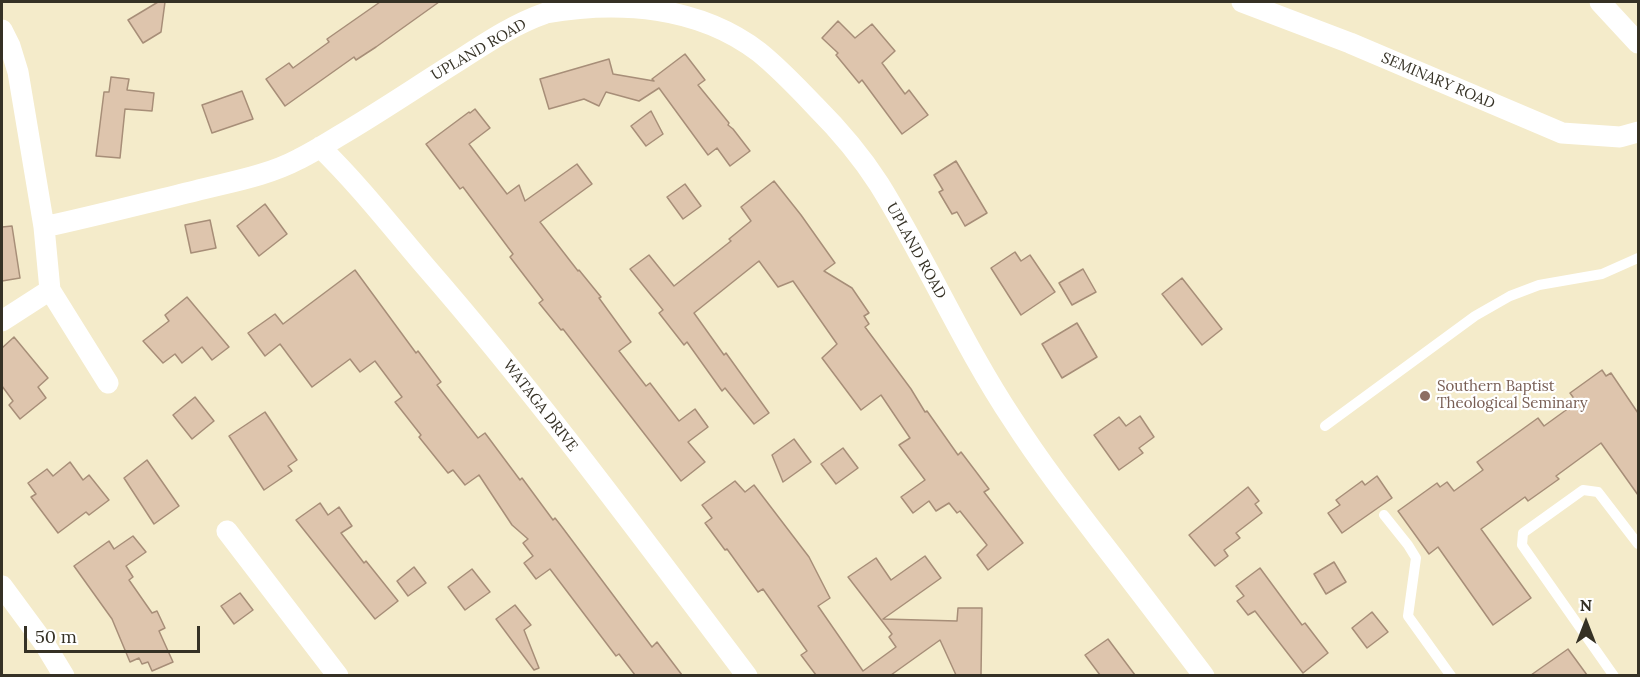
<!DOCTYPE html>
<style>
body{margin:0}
#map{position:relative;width:1640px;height:677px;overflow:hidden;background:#f4ebca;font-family:Lora,serif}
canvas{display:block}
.frame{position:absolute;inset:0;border:3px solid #353125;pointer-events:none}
.north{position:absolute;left:1556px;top:593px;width:60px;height:60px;-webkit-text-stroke:4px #fff;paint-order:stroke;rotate:0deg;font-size:16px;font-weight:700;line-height:24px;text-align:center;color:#353125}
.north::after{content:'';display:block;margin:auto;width:21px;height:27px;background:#353125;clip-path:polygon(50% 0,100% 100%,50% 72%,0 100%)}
.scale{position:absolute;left:24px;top:626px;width:176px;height:27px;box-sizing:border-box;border:3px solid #353125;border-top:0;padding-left:8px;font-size:18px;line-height:21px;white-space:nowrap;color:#353125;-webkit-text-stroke:4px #fff;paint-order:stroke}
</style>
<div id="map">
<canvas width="1640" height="677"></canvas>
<div class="frame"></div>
<div class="north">N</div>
<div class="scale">50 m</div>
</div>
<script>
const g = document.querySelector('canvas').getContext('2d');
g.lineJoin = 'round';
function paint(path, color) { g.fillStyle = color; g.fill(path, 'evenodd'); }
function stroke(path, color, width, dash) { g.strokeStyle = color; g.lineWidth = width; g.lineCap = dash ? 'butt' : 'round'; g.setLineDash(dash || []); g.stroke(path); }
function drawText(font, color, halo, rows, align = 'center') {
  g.font = font + ' Lora,serif'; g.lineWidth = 4.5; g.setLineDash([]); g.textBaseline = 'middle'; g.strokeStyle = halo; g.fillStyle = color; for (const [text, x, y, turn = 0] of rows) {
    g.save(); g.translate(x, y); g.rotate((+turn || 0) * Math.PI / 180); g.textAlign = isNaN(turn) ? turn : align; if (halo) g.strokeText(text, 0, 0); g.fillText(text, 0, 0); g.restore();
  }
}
const building = new Path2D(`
 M158,2H165L161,32L143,43L128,20Z
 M380,2H439L376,47L356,60L354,57L285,106L266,79L289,63L293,68L329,42L327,39Z
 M838,21L855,38L872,24L895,51L882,63L905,94L909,90L928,115L902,134L862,80L859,83L836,55L838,53L822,38Z
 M685,54L705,80L698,85L729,123L728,125L733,129L750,151L730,166L717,148L708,155L659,88L639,101L606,92L599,106L584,99L549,109L540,79L609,59L613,74L654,81L652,79Z
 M111,77L129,79L127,90L154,93L152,111L125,109L120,158L96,156L104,92H109Z
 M242,91L253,119L212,133L202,105Z
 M475,109L490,128L469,144L507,194L519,185L525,201L577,164L592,184L540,222L578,271L579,270L601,297L599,298L631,342L619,351L646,386L650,383L679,421L695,409L708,427L688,442L705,462L681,481L563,329L561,330L539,303L543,300L510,257L513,254L463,187L460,189L426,144L469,112L470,113Z
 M651,111L663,134L646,146L631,126Z
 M956,161L987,213L965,226L957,212L952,214L939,192L943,190L934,175Z
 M774,181L801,215L835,263L824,271L852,288L869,313L864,316L869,324L865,327L911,389L925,412L927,411L958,455L961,452L977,473L989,489L984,492L1023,543L988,570L977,555L987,545L960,511L957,513L949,503L936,511L929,501L913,513L901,497L925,480L899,445L910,438L881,395L861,410L822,358L837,344L793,281L778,287L759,261L694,313L724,355L726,353L769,413L754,424L725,388L722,391L687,342L684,345L659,313L663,310L630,269L649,255L674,286L731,241L729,239L751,221L741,207Z
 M685,184L701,206L683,219L667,197Z
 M265,204L287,234L259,256L237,226Z
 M210,220L216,248L191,253L185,225Z
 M12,226L20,278L2,281V227Z
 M1015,252L1021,261L1030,255L1055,292L1021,315L991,268Z
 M1083,269L1096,292L1072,305L1059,283Z
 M355,270L416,353L418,351L441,382L437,385L478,438L485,433L520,480L522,478L553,520L555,518L562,527L652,647L657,642L682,675H635L619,654L616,656L550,569L536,579L524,563L533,556L523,543L528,539L512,525L479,475L465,485L453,470L448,473L419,437L421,435L395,402L402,397L375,361L360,372L350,359L312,387L280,344L265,356L248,333L275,314L283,324Z
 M1182,278L1222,329L1202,345L1162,294Z
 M187,297L229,347L212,360L202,347L182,363L175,354L163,363L143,341L169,321L165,315Z
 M1077,323L1097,357L1062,378L1042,344Z
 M14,337L48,378L38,387L46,398L20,419L9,405L13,401L2,386V348Z
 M1602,370L1606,376L1611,373L1638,413V495L1601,443L1556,476L1559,479L1528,501L1525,497L1481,529L1531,598L1493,625L1438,547L1429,554L1398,511L1437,483L1440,487L1447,482L1454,491L1483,470L1477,462L1538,418L1544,426L1573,405L1571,402L1575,400L1570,393Z
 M195,397L214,421L192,439L173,415Z
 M265,412L297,460L288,466L292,471L264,490L229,436Z
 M1140,416L1154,437L1139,448L1143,453L1119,470L1094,435L1119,417L1126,426Z
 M794,439L811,462L783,482L772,455Z
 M843,448L858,468L836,484L821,464Z
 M147,460L179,506L154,524L124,478Z
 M70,462L83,480L89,475L109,500L89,515L86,512L58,533L31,497L36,494L28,483L47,469L53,476Z
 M1377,476L1392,498L1342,533L1328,513L1340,505L1336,500L1362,481L1365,485Z
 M735,481L745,492L754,485L809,557L830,598L818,606L863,671L896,647L889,637L892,634L848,577L876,558L891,580L925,556L941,578L883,619L957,621L958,608H982L981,675H956L940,640L891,675H816L801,655L807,651L763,589L758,592L727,549L725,550L705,523L712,518L702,505Z
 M1248,487L1259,501L1255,504L1262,513L1236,533L1240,538L1224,550L1228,556L1215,566L1189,535Z
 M320,503L328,515L339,507L352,526L341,533L364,563L366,561L398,601L375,619L296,520Z
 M133,536L146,552L126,566L133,577L129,580L152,613L157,611L165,628L159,631L173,662L152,671L148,662L142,664L139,658L130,662L112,619L74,566L109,541L114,549Z
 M1334,562L1346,582L1326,594L1314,574Z
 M414,567L426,583L408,596L397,581Z
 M1260,568L1302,625L1305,623L1328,653L1303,673L1255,611L1248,615L1237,601L1244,596L1236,586Z
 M472,569L490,592L465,610L448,587Z
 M240,593L253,610L234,624L221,606Z
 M515,605L531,625L524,630L539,668L534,670L496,619Z
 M1372,612L1388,632L1367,648L1352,628Z
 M1108,639L1135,675H1100L1085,655Z
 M1568,649L1587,675H1531Z`);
const service = new Path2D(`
 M1325,426L1475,316L1510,296L1539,285L1602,274L1638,258
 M1384,515L1408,545L1416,558L1408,616L1451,676
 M1614,676L1522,545L1523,533L1583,490L1598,492L1638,544`);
const minor = new Path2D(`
 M1242,2L1350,43L1562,133L1620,137L1638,132
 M1600,2L1638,43
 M2,30L10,46L18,72L44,227L50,290L108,383
 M320,147C358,184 391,226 425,266C539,397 642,537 747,676
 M44,227C95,216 145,203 195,191C230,182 267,176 299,159C313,152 326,144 339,136C380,112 418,86 458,61C486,43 514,24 546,13C619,0 699,6 759,52C779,68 797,87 815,106C838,129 861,156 879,184C927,261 963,345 1013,420C1040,462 1070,501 1100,540C1135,585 1169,630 1204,676
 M2,321L50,290
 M227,531L338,676
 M2,586L44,643L64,676`);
const markers = [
 [1425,396,6,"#8d6e63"]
];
const streetNames = [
 ["UPLAND ROAD",479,50,-30],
 ["SEMINARY ROAD",1438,81,23],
 ["UPLAND ROAD",916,251,61],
 ["WATAGA DRIVE",540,406,52]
];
const educationNames = [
 ["Southern Baptist",1437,387],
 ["Theological Seminary",1437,404]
];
paint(building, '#dec5ad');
stroke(building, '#a78e78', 1.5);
stroke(service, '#fff', 10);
stroke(minor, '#fff', 21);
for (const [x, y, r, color] of markers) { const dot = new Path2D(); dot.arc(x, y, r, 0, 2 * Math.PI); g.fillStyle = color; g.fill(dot); stroke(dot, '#fff', 2); }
drawText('15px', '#353125', '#fff', streetNames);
drawText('15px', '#785e54', '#fff', educationNames, 'left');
</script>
